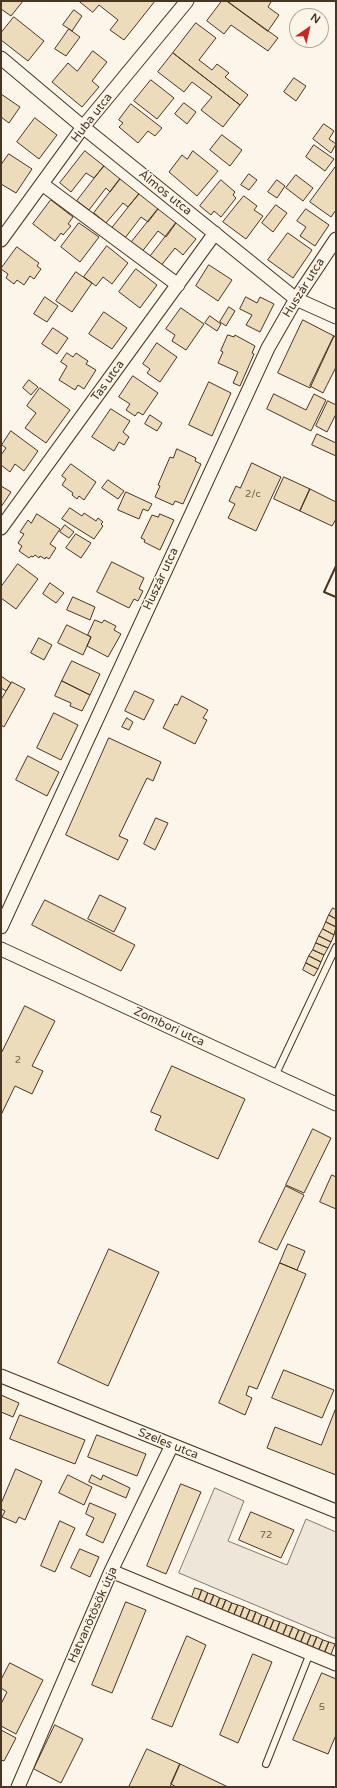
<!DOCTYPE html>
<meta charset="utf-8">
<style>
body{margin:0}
#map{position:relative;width:337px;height:1788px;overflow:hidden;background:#fbf6e9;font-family:"Varela Round",sans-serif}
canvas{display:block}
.frame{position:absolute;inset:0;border:2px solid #4a3520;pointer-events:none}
.north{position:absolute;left:289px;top:8px;width:40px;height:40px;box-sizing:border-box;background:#fbf6e9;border:1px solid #b4a999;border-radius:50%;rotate:34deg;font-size:11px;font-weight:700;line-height:16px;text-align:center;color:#4a3520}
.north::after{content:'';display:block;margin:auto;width:14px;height:18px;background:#c62828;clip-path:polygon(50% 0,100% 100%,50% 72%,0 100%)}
</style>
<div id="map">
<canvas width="337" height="1788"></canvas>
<div class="frame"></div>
<div class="north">N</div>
</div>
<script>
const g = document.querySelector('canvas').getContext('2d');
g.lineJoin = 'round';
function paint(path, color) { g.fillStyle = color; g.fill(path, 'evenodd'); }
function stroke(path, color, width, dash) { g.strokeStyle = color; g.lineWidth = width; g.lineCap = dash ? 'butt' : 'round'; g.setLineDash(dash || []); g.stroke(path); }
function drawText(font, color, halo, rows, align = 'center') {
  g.font = font + ' "Varela Round",sans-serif'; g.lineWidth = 3; g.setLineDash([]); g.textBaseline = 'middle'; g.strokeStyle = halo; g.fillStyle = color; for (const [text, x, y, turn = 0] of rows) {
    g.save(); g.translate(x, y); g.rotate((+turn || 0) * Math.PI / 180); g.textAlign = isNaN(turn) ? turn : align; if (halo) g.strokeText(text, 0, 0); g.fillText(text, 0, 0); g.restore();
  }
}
const green = new Path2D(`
 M215,1488L244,1501L228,1541L287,1565L306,1519L336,1532V1639L179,1573Z`);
const building = new Path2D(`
 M1,1H23L11,16L1,9Z
 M79,1H155L124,40L110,30L118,20L99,5L93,12Z
 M222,1H227L278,38L268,51L231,25L224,34L207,21Z
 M227,1H270L271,2L268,7L279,15L268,31Z
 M74,10L82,16L72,31L63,25Z
 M14,17L44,41L28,61L1,40V33Z
 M196,23L216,38L199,60L212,70L217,64L229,73L225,77L248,95L240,105L173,53Z
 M69,29L80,37L66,56L55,49Z
 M93,51L107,62L92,81L99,87L82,107L52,82L68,63L77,71Z
 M173,53L240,105L223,127L201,110L212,97L192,82L184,92L158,72Z
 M294,78L306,86L296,101L284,92Z
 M151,80L174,98L157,119L134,101Z
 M1,94L20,107L9,123L1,117Z
 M184,103L196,112L187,124L175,114Z
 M131,104L162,128L155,136L148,131L138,143L119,127L123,123L119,120Z
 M35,118L57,135L39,159L17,142Z
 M324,124L334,131L329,139L336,144L331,153L313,139Z
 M222,135L242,150L230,166L210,150Z
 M314,145L334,159L325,171L306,157Z
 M85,151L104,166L94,178L86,173L71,192L60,183Z
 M193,151L218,171L197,196L169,172L182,155L187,159Z
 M9,154L32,169L16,193L1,184V165Z
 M104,166L120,179L110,192L106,188L89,210L77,201Z
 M336,166V210L331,217L310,202Z
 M249,174L257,180L249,190L241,185Z
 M296,175L313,188L303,201L286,188Z
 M120,179L139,194L128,207L123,203L106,223L94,213Z
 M221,180L235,192L233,195L236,198L221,217L214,211L211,215L200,206Z
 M277,180L285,186L277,198L268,192Z
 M139,194L158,209L148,222L141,217L125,238L112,228Z
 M244,196L257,206L254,210L263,216L246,239L223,222Z
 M51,200L73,217L68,224L71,226L63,235L61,233L55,241L33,224Z
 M276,205L287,213L273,232L262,223Z
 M158,209L176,223L166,237L158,231L141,253L130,244Z
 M306,209L329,225L315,246L300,236L306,227L297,221Z
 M79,223L99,237L80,262L61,247Z
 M176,223L196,239L183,255L175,248L160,267L149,258Z
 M288,233L312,250L293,278L268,260Z
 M107,246L128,263L112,284L103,277L96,286L84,277Z
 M17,247L39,263L37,266L41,269L34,279L30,276L24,285L17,280L14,284L6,278L8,274L1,269Z
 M209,265L232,280L218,301L196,286Z
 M136,269L157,285L140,308L119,292Z
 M76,272L92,283L72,312L56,301Z
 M45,297L58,306L47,322L34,314Z
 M246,297L257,303L260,297L274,304L260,332L246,325L252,315L240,309Z
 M229,307L235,311L226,326L220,322Z
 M181,308L204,324L186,350L172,341L175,335L166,329Z
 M104,312L127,328L112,349L89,334Z
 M210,316L221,324L217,331L205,323Z
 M303,320L334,336L310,388L278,373Z
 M53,328L68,338L57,354L42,344Z
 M228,335L234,337L235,335L255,346L252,353L254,354L240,386L233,383L238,372L218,363L223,352L221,351Z
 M334,336L336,337V367L323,393L310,386Z
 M157,343L177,357L160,382L147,373L150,369L143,364Z
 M67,353L73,357L76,353L88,361L86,364L96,370L84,389L78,385L75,390L59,380L67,366L61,362Z
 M133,376L158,393L143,415L138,412L135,416L126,410L130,404L119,397Z
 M29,380L38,387L31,395L23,388Z
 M209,382L231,393L212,436L189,425Z
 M40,388L70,410L46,443L25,428L36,413L27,406Z
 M274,394L306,410L314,394L326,400L311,431L267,409Z
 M328,401L336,405V414L327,432L316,426Z
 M111,409L130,421L123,432L129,437L124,445L119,442L114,451L92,437Z
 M150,415L162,423L157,431L145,424Z
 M11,431L38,451L24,471L15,464L10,472L1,465V455L6,448L2,445Z
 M317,434L336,443V456L312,445Z
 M177,449L196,458L195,461L201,464L183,504L175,501L173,505L155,497L160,486L158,485L170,457L173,458Z
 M252,463L281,477L256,531L228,518L235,504L229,501L236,486L240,488Z
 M71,464L96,482L84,500L79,496L77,499L72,495L73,493L62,485L66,479L62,476Z
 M284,477L310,489L300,511L274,499Z
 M108,480L124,491L118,499L102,488Z
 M1,486L11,492L1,507Z
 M310,489L336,502V519L332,526L300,511Z
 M126,492L152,504L148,511L143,509L139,519L118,510Z
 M70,508L82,516L84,513L96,521L98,518L103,522L101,524L103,526L94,539L62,519Z
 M37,514L60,529L50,544L56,548L49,559L46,557L45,559L40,556L39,558L35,555L33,557L31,556L29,558L19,551L22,546L18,543L24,534L20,532L28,520L31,523Z
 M160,514L174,520L160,550L144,542L145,540L141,538L152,515L158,517Z
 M65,525L74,532L69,538L60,532Z
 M76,534L91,543L81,558L66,548Z
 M112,562L144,578L139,589L143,591L138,601L134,599L129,608L97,592Z
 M18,564L38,579L16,609L1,598V587Z
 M50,583L64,593L56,603L43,594Z
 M73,597L95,607L90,620L67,610Z
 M95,620L102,623L104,620L116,626L114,630L121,634L108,657L87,646L91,637L88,635Z
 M67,625L91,637L83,655L58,643Z
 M39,638L52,645L44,660L31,653Z
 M72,661L100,674L90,695L62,681Z
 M1,676L11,683L6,691L1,688Z
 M62,681L90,695L82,711L70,706L71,703L55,696Z
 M12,682L25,689L4,727L1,725V700Z
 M135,691L154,700L144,720L125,711Z
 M182,696L208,710L203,718L207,720L195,744L163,728L175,704L177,705Z
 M54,713L78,725L61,760L37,748Z
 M127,718L133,722L129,730L122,727Z
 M109,738L161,762L153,781L147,778L119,836L128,840L118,860L66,835Z
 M28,756L59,772L47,796L16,780Z
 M156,818L168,823L155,850L144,844Z
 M100,895L126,908L114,932L88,919Z
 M45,900L135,945L121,971L32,925Z
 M333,908L336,910V919L329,915Z
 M329,915L336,919V927L326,922Z
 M326,922L336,927L334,935L323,929Z
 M323,929L334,935L331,942L319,936Z
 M319,936L331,942L328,948L316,943Z
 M316,943L328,948L324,955L313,950Z
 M313,950L324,955L321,962L309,956Z
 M309,956L321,962L318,969L306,963Z
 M306,963L318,969L314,976L303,970Z
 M25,1006L55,1021L32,1066L43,1071L32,1094L15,1086L1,1115V1054Z
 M172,1066L245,1099L218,1159L155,1130L161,1116L151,1112Z
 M313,1129L331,1138L304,1193L286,1185Z
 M332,1175L336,1177V1209L320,1202Z
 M286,1186L304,1195L277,1250L259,1242Z
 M288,1244L305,1251L297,1270L280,1263Z
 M109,1249L159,1272L108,1386L58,1363Z
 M280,1263L306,1274L257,1389L249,1386L246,1395L252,1398L245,1415L219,1403Z
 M284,1370L334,1390L322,1418L272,1398Z
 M1,1395L19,1403L13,1417L1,1412Z
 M336,1408V1475L267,1448L275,1427L321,1445Z
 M20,1415L85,1440L75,1464L10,1439Z
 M97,1435L146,1454L137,1476L88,1457Z
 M16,1469L42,1481L25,1520L19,1517L16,1523L2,1517L5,1511L1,1509V1504Z
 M68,1475L92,1487L84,1505L59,1493Z
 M92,1475L101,1480L103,1475L130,1488L126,1498L89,1482Z
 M181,1484L201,1492L166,1574L147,1566Z
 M90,1503L116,1514L103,1543L86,1535L94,1518L86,1514Z
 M251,1512L294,1530L281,1558L239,1540Z
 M60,1521L75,1528L55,1572L41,1566Z
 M80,1549L99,1557L90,1577L71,1568Z
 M195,1588L202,1590L197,1603L191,1600Z
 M202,1590L208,1593L203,1605L197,1603Z
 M208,1593L214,1595L209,1607L203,1605Z
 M214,1595L220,1598L215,1610L209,1607Z
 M220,1598L226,1600L221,1612L215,1610Z
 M226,1600L232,1603L227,1615L221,1612Z
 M126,1602L146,1610L112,1693L92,1685Z
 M232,1603L238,1605L233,1617L227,1615Z
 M238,1605L244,1607L239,1620L233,1617Z
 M244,1607L250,1610L245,1622L239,1620Z
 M250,1610L256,1612L251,1625L245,1622Z
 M256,1612L262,1615L257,1627L251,1625Z
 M262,1615L268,1617L263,1630L257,1627Z
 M268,1617L274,1620L269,1632L263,1630Z
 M274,1620L280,1622L275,1635L269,1632Z
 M280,1622L287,1625L282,1637L275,1635Z
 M287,1625L293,1627L288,1639L282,1637Z
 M293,1627L299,1630L294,1642L288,1639Z
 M299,1630L305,1632L300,1644L294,1642Z
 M305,1632L311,1635L306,1647L300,1644Z
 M311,1635L317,1637L312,1649L306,1647Z
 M187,1636L206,1645L172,1727L152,1719Z
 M317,1637L323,1640L318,1652L312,1649Z
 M323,1640L329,1642L324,1654L318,1652Z
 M329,1642L335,1644L330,1657L324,1654Z
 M253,1654L272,1662L238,1743L220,1735Z
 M10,1663L43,1680L16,1734L1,1726V1704L7,1692L1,1688V1680Z
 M322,1673L336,1679V1735L328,1754L293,1740Z
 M55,1725L83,1739L61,1783L34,1769Z
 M1,1730L16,1738L4,1761L1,1760Z
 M147,1749L180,1764L170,1787H129Z
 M180,1764L228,1787H176L171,1784Z`);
const lane = new Path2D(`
 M275,1076L336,947
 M266,1764L310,1653`);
const street = new Path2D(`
 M1,58L83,127L296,299L336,317
 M42,184L178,285
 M1,240L83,127L187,1
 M1,528L215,233
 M1,927L268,348L296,299L336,239
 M1,949L336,1104
 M1,1376L336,1511
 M111,1571L336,1664
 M18,1787L111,1571L172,1445`);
const wall = new Path2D(`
 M336,566L324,592L336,597`);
const numberNames = [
 ["2/c",253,494],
 ["2",18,1060],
 ["72",266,1535],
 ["5",322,1707]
];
const streetNames = [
 ["Huba utca",92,118,-52],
 ["Álmos utca",165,193,39],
 ["Huszár utca",304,288,-58],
 ["Tas utca",108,381,-54],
 ["Huszár utca",161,579,-65],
 ["Zombori utca",169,1027,25],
 ["Szeles utca",168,1444,22],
 ["Hatvanötösök útja",93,1615,-66]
];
paint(green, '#ede6d9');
stroke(green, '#887966', 1);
paint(building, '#ecdcbc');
stroke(building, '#4a3520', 1);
stroke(lane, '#4a3520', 8);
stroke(street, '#4a3520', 15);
stroke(lane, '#fbf6e9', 6);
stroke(street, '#fbf6e9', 13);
stroke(wall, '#4a3520', 2);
drawText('10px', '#725f47', null, numberNames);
drawText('12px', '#4a3520', '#fbf6e9', streetNames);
</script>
